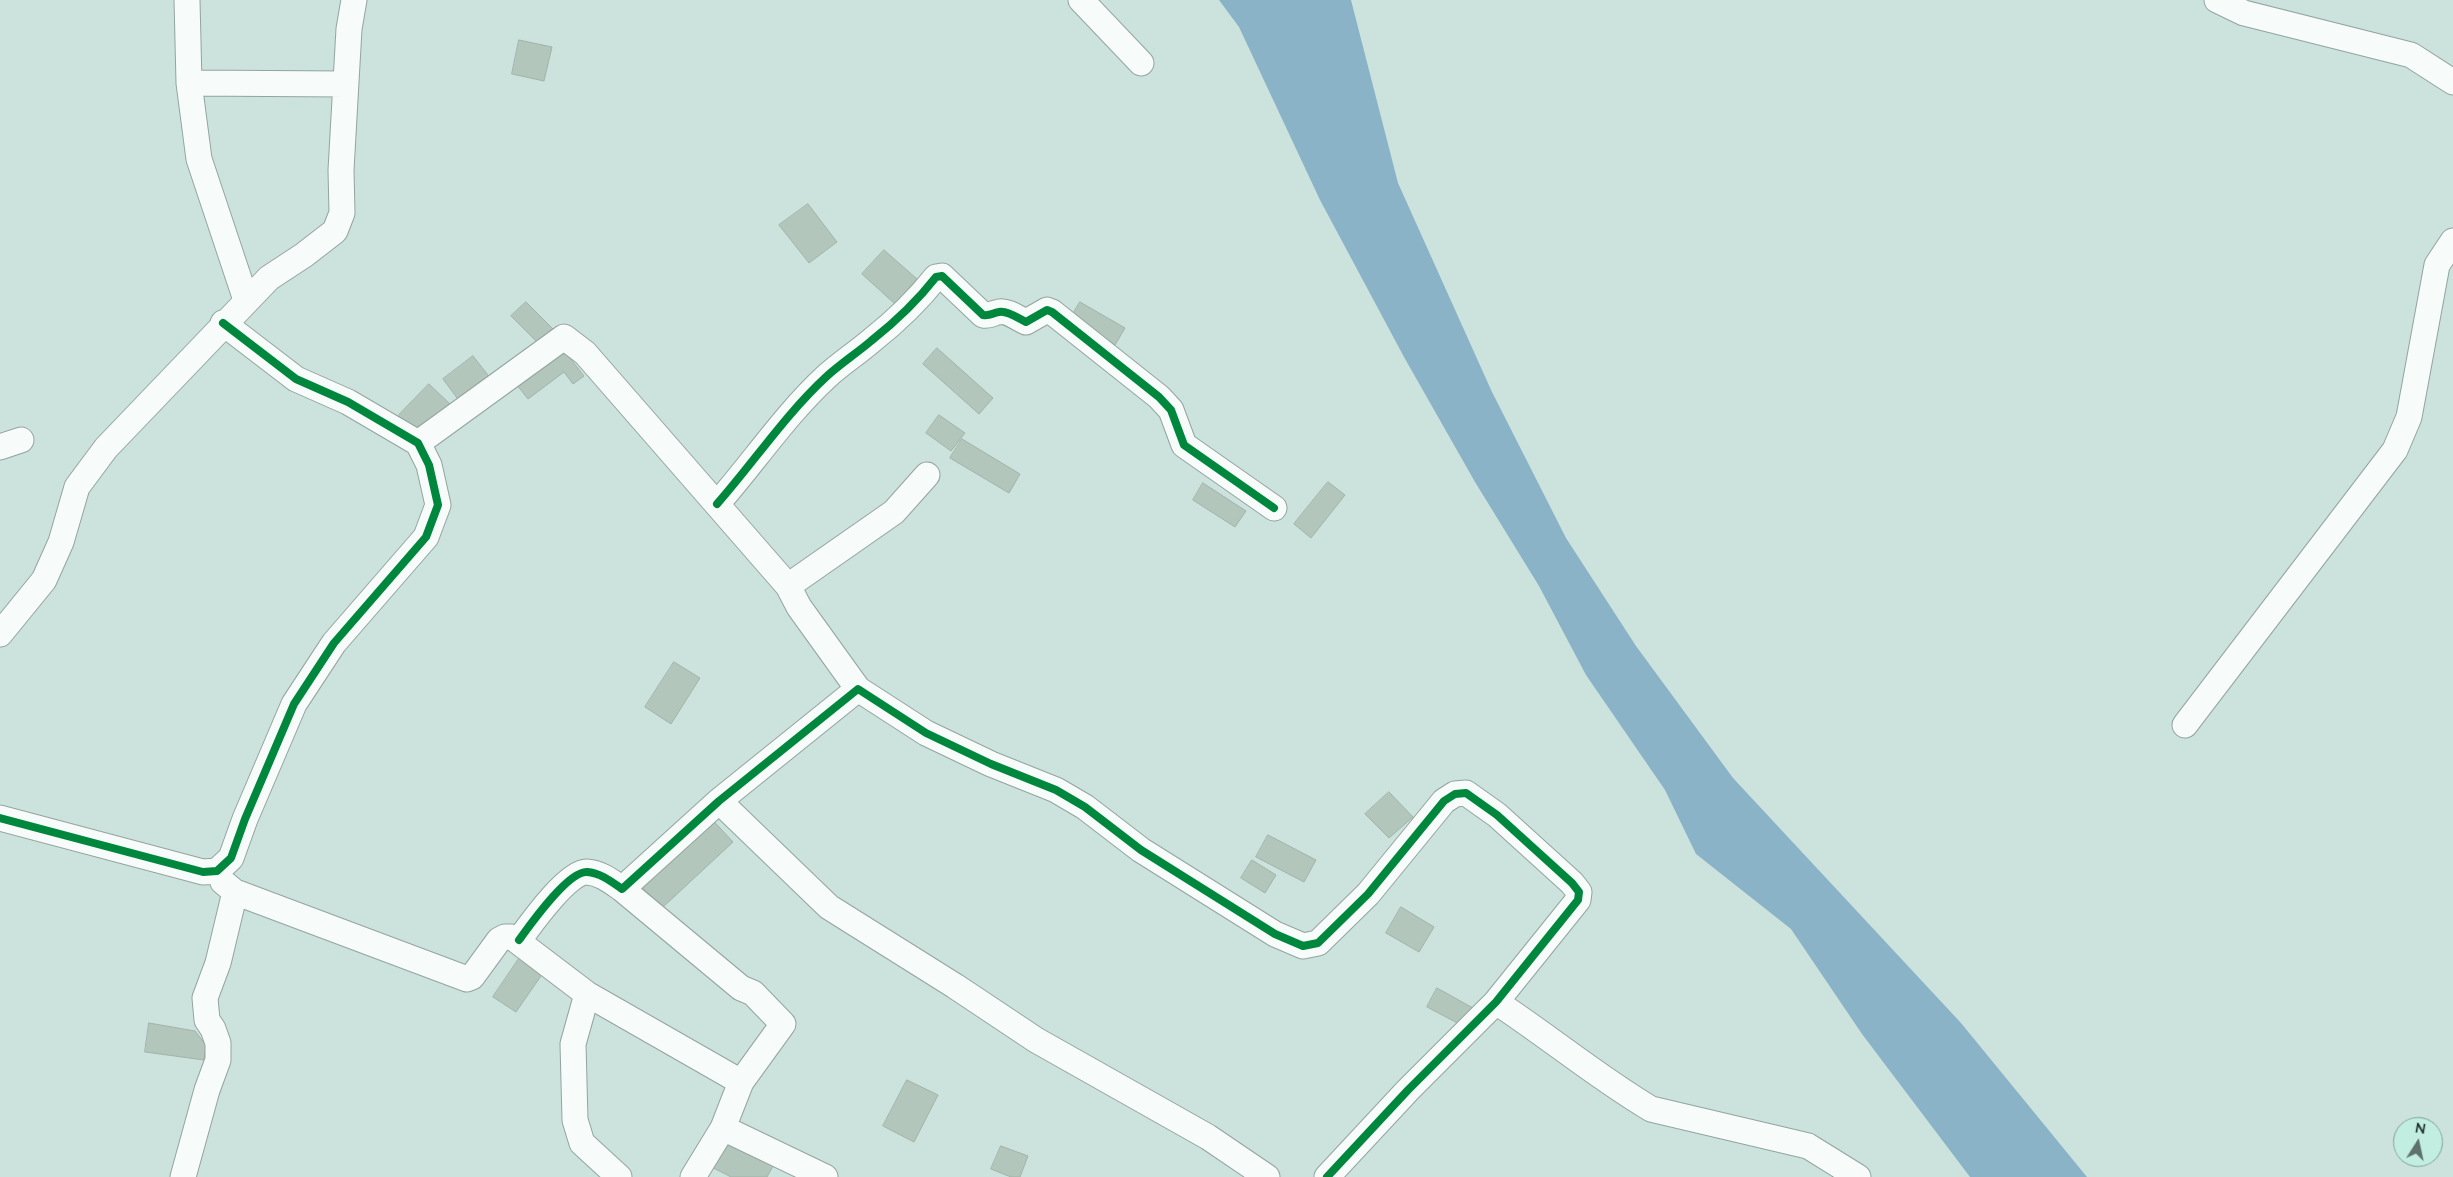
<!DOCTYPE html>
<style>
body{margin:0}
#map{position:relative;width:2453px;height:1177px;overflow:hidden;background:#cce3dd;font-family:Mulish,sans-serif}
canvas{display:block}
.north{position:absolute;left:2393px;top:1117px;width:50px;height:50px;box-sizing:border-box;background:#c2ede1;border:1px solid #83a39a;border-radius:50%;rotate:10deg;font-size:14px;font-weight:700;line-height:20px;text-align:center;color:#243430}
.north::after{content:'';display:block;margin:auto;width:18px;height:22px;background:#5f716d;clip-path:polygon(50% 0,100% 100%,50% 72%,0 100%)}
</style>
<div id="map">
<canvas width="2453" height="1177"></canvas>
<div class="north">N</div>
</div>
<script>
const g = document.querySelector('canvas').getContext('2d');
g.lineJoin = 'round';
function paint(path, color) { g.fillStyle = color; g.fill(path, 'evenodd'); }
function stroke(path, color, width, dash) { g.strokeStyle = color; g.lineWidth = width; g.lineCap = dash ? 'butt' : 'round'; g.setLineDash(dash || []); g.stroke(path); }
const water = new Path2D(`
 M1219,0H1351L1398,183L1492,392L1566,538L1636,646L1733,778L1961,1023L2087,1177H1970L1862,1034L1791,929L1696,854L1665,790L1586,675L1539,586L1475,482L1404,357L1320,200L1239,27Z`);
const building = new Path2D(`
 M519,40L552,47L544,81L512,74Z
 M808,204L837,242L809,263L779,225Z
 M884,250L917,279L895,304L862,274Z
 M526,302L554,330L539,344L511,316Z
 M1080,302L1125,328L1115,345L1070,319Z
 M556,340L584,376L573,384L564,372L528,399L509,375Z
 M937,348L993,398L979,414L923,364Z
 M473,356L491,379L460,402L443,379Z
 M429,384L450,404L419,436L398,416Z
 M939,415L965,433L951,451L926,433Z
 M962,439L1020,474L1009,493L950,458Z
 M1328,482L1345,495L1311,538L1294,524Z
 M1203,483L1246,511L1235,527L1193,500Z
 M674,662L700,678L671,724L645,707Z
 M1389,792L1413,817L1389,838L1365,814Z
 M708,815L733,842L662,908L636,881Z
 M1268,835L1316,860L1304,882L1256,857Z
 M1252,860L1276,875L1265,893L1241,878Z
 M1401,907L1434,927L1419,952L1386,933Z
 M520,957L543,973L516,1012L493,997Z
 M1437,988L1473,1008L1463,1026L1427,1007Z
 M149,1023L195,1031L206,1045L204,1060L145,1052Z
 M907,1080L938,1095L914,1142L883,1126Z
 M708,1132L773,1166L767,1177H731L694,1158Z
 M1001,1146L1028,1156L1020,1177H1011L991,1169Z`);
const minor = new Path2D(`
 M187,0L189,83L199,159L246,300
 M1081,0L1141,63
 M2217,0L2244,13L2411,55L2453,82
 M189,83L346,84
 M418,443L564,337L585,353L788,586L799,607L858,689
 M0,447L21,440
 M717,504C754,462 785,415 826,377C840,364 857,353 871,341C895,322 918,300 936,277L942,276L983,315C991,316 992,313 999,312C1007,310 1019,319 1026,322L1047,310L1052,312L1159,397L1171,410L1184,445L1274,508
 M788,586L894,512L927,475
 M0,634L44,580L61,542L77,487L106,448L269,278L304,255L335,231L342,213L341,170L349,29L354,0
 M2185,725L2395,450L2409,417L2437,265L2453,241
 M719,801L829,907L955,986L1036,1040L1208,1137L1267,1177
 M0,818L203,872L217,871L231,858L245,819L294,704L334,643L426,537L438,505L429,465L418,443L348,402L296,379L223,323
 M622,889L741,988L753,993L783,1024L741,1082L723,1128L693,1177
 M235,892L467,979L472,977L499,940L505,937H512L587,994L741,1082
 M519,940C530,925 568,871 587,872C601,873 612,882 622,889L719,801L858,689L926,733L991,764L1056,790L1085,807L1141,850L1275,934L1303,946L1318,943L1368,894L1444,801L1455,794L1466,793L1497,815L1572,883L1579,892L1578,900L1496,1002L1408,1090L1327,1177
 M587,994L573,1044L575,1120L582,1143L619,1177
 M1496,1002C1548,1036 1597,1077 1651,1109L1808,1146L1858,1177
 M723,1128L825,1177
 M183,1177L207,1090L218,1060V1043L213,1029L207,1020L205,998L218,963L235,892L223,882`);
const cycleway = new Path2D(`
 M717,504C754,462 785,415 826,377C840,364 857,353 871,341C895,322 918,300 936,277L942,276L983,315C991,316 992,313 999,312C1007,310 1019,319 1026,322L1047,310L1052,312L1159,397L1171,410L1184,445L1274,508
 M0,818L203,872L217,871L231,858L245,819L294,704L334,643L426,537L438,505L429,465L418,443L348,402L296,379L223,323
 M519,940C530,925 568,871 587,872C601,873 612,882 622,889L719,801L858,689L926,733L991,764L1056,790L1085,807L1141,850L1275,934L1303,946L1318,943L1368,894L1444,801L1455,794L1466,793L1497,815L1572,883L1579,892L1578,900L1496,1002L1408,1090L1327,1177`);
paint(water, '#8ab3c7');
paint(building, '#b3c6bb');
stroke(building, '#a2b2aa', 1);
stroke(minor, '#93a4a0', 27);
stroke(minor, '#f7fbfa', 25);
stroke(cycleway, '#00873e', 8);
</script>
